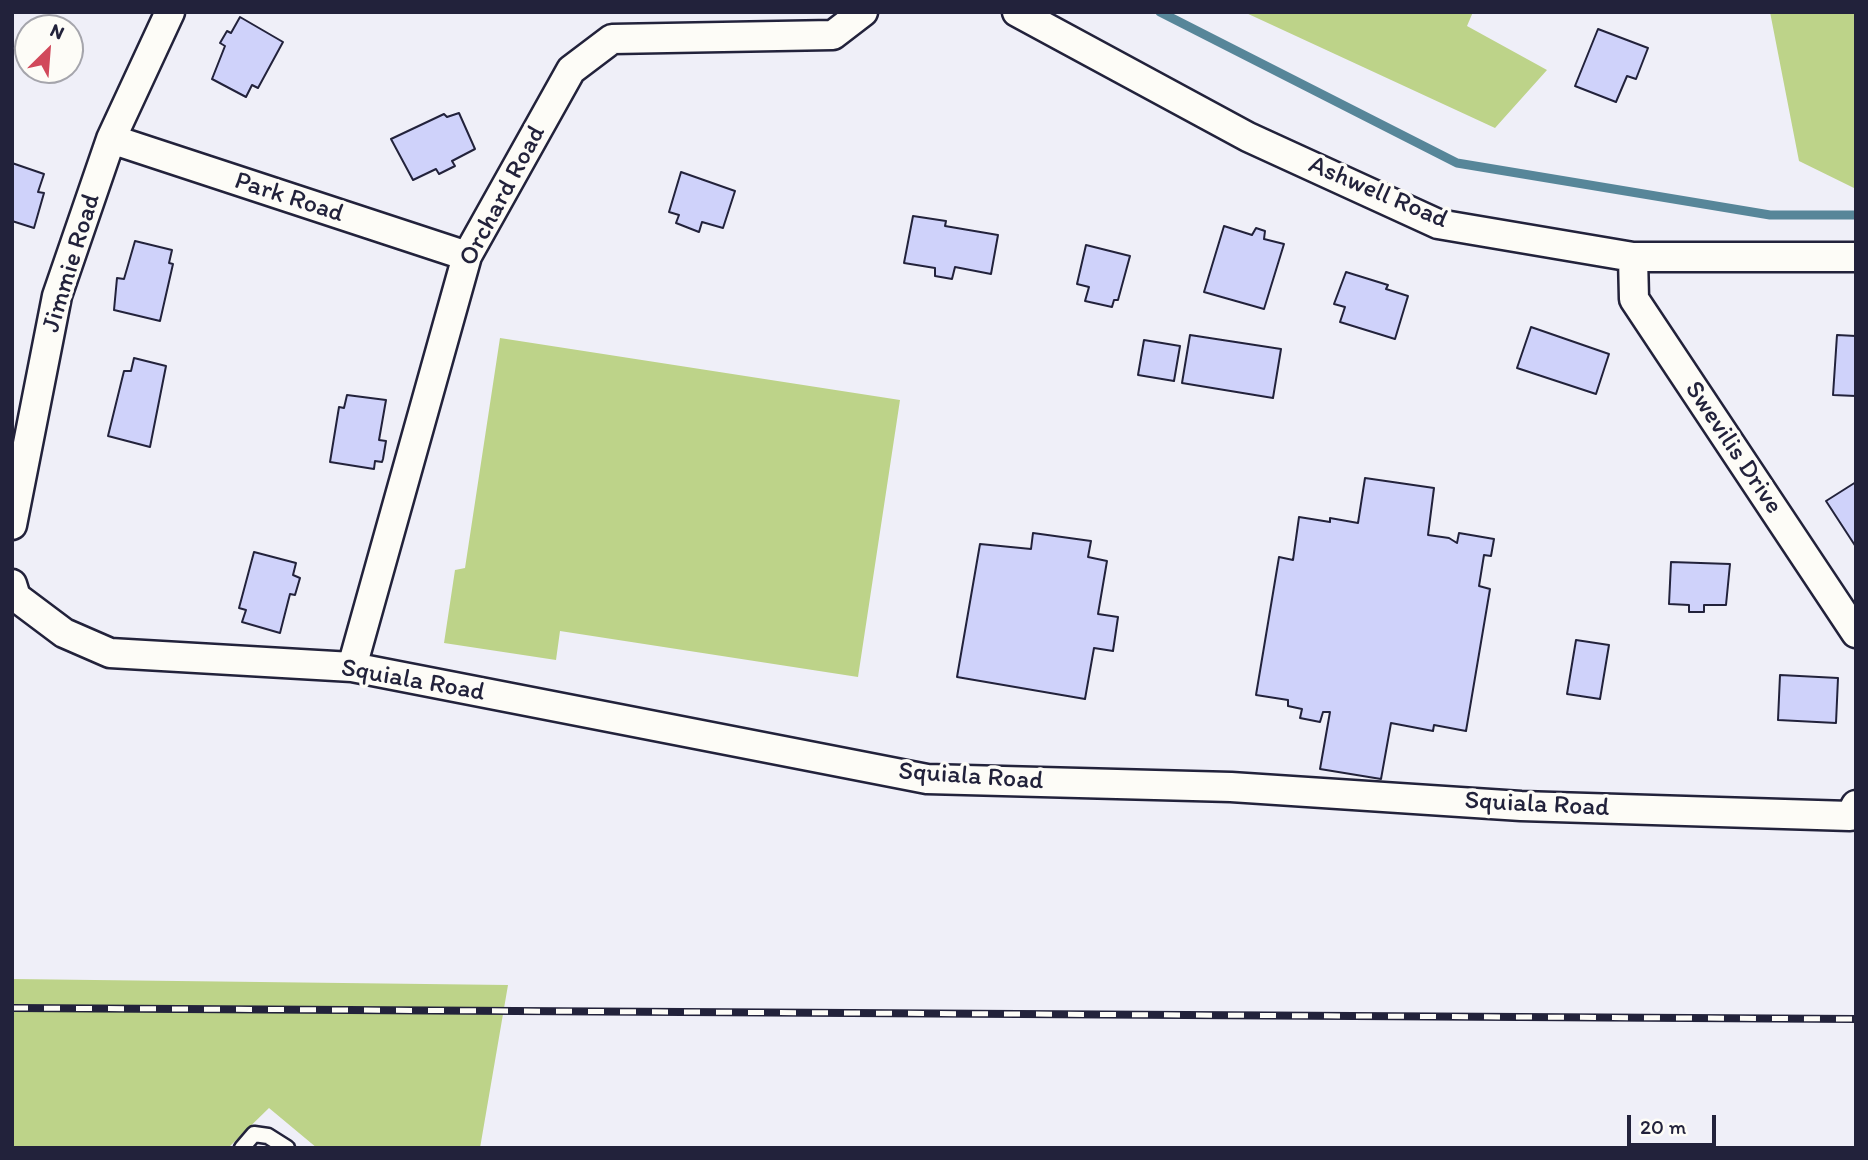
<!DOCTYPE html>
<style>
body{margin:0}
#map{position:relative;width:1868px;height:1160px;overflow:hidden;background:#efeff8;font-family:Itim,sans-serif}
canvas{display:block}
.frame{position:absolute;inset:0;border:14px solid #22223b;pointer-events:none}
.north{position:absolute;left:14px;top:14px;width:70px;height:70px;box-sizing:border-box;background:#fdfcf7;border:2px solid #a5a5ac;border-radius:50%;rotate:25deg;font-size:19px;font-weight:700;line-height:28px;text-align:center;color:#22223b}
.north::after{content:'';display:block;margin:auto;width:24px;height:32px;background:#d1495b;clip-path:polygon(50% 0,100% 100%,50% 72%,0 100%)}
.scale{position:absolute;left:1627px;top:1115px;width:89px;height:32px;box-sizing:border-box;border:4px solid #22223b;border-top:0;padding-left:9px;font-size:21px;line-height:24px;white-space:nowrap;color:#22223b;-webkit-text-stroke:5px #fdfcf7;paint-order:stroke}
</style>
<div id="map">
<canvas width="1868" height="1160"></canvas>
<div class="frame"></div>
<div class="north">N</div>
<div class="scale">20 m</div>
</div>
<script>
const g = document.querySelector('canvas').getContext('2d');
g.lineJoin = 'round';
function paint(path, color) { g.fillStyle = color; g.fill(path, 'evenodd'); }
function stroke(path, color, width, dash) { g.strokeStyle = color; g.lineWidth = width; g.lineCap = dash ? 'butt' : 'round'; g.setLineDash(dash || []); g.stroke(path); }
function drawText(font, color, halo, rows, align = 'center') {
  g.font = font + ' Itim,sans-serif'; g.lineWidth = 7; g.setLineDash([]); g.textBaseline = 'middle'; g.strokeStyle = halo; g.fillStyle = color; for (const [text, x, y, turn = 0] of rows) {
    g.save(); g.translate(x, y); g.rotate((+turn || 0) * Math.PI / 180); g.textAlign = isNaN(turn) ? turn : align; if (halo) g.strokeText(text, 0, 0); g.fillText(text, 0, 0); g.restore();
  }
}
const green = new Path2D(`
 M1244,12H1473L1467,26L1547,70L1495,128Z
 M1770,12H1856V189L1799,161Z
 M500,338L900,400L858,677L560,631L556,660L444,643L455,570L465,568Z
 M12,979L508,985L480,1148H317L269,1108L228,1148H12Z`);
const stream = new Path2D(`
 M1160,12L1457,163L1770,215H1856`);
const building = new Path2D(`
 M240,17L283,42L258,88L252,85L246,97L212,79L225,46L220,43L227,31L231,33Z
 M1598,29L1648,48L1636,79L1627,76L1616,102L1575,86Z
 M459,113L475,149L452,161L455,166L439,174L436,169L413,180L391,139L444,114L447,117Z
 M12,163L44,174L38,192L44,193L34,228L12,221Z
 M681,172L735,191L723,228L702,222L699,232L676,223L679,215L669,212Z
 M913,216L946,221L945,226L998,235L991,274L955,267L952,279L935,276V268L904,263Z
 M1224,226L1252,235L1256,228L1265,231L1264,239L1284,244L1264,309L1204,292Z
 M135,241L172,250L169,263L173,264L160,321L114,310L117,278L124,279Z
 M1086,245L1130,256L1118,300H1114L1112,307L1085,301L1089,287L1077,284Z
 M1346,272L1388,285L1386,289L1408,296L1395,339L1340,322L1345,307L1334,304Z
 M1531,327L1609,354L1596,394L1517,368Z
 M1190,335L1281,349L1273,398L1182,383Z
 M1837,335L1856,336V396L1833,395Z
 M1144,340L1180,346L1174,381L1138,375Z
 M134,358L166,366L150,447L108,436L124,371H131Z
 M347,395L386,400L379,440L386,441L383,459L382,462L375,461L374,469L330,462L339,407L344,408Z
 M1365,478L1434,488L1428,535L1449,538L1457,543L1459,533L1494,539L1491,556L1484,555L1479,586L1490,589L1466,731L1434,725L1433,731L1391,723L1381,779L1320,769L1330,712H1323L1320,722L1300,718L1302,709L1288,706V700L1256,695L1279,557L1293,560L1299,517L1330,522V518L1358,523Z
 M1856,482V547L1826,501Z
 M1033,533L1091,541L1088,557L1107,561L1098,614L1118,617L1113,651L1094,648L1085,699L957,677L980,544L1031,549Z
 M254,552L296,563L293,575L300,578L295,595L290,594L280,633L242,622L246,610L239,608Z
 M1671,562L1730,564L1726,605H1704V612H1689V605L1669,604Z
 M1576,640L1609,645L1600,699L1567,694Z
 M1780,675L1838,678L1836,723L1778,720Z`);
const lane = new Path2D(`
 M242,1148L254,1134L268,1136L287,1148`);
const street = new Path2D(`
 M1017,12L1248,137L1438,224L1633,257H1856
 M111,139L467,256
 M1633,257L1634,299L1856,633
 M12,525L57,296L111,139L170,12
 M12,584L16,597L64,633L110,653L352,667L927,779L1231,787L1521,806L1850,816L1856,805
 M352,667L467,256L571,70L612,39L833,35L863,12`);
const rail = new Path2D(`
 M12,1008L1856,1019`);
const streetNames = [
 ["Ashwell Road",1378,193,23],
 ["Orchard Road",503,196,-62],
 ["Park Road",289,198,18],
 ["Jimmie Road",72,263,-73],
 ["Swevilis Drive",1733,448,56],
 ["Squiala Road",413,681,10],
 ["Squiala Road",971,777,4],
 ["Squiala Road",1537,805,3]
];
paint(green, '#bdd389');
stroke(stream, '#578699', 9);
paint(building, '#cfd2fa');
stroke(building, '#22223b', 2);
stroke(lane, '#22223b', 19);
stroke(street, '#22223b', 33);
stroke(lane, '#fdfcf7', 14);
stroke(street, '#fdfcf7', 28);
stroke(rail, '#22223b', 8);
stroke(rail, '#fdfcf7', 5, [16]);
drawText('26px', '#22223b', '#fdfcf7', streetNames);
</script>
